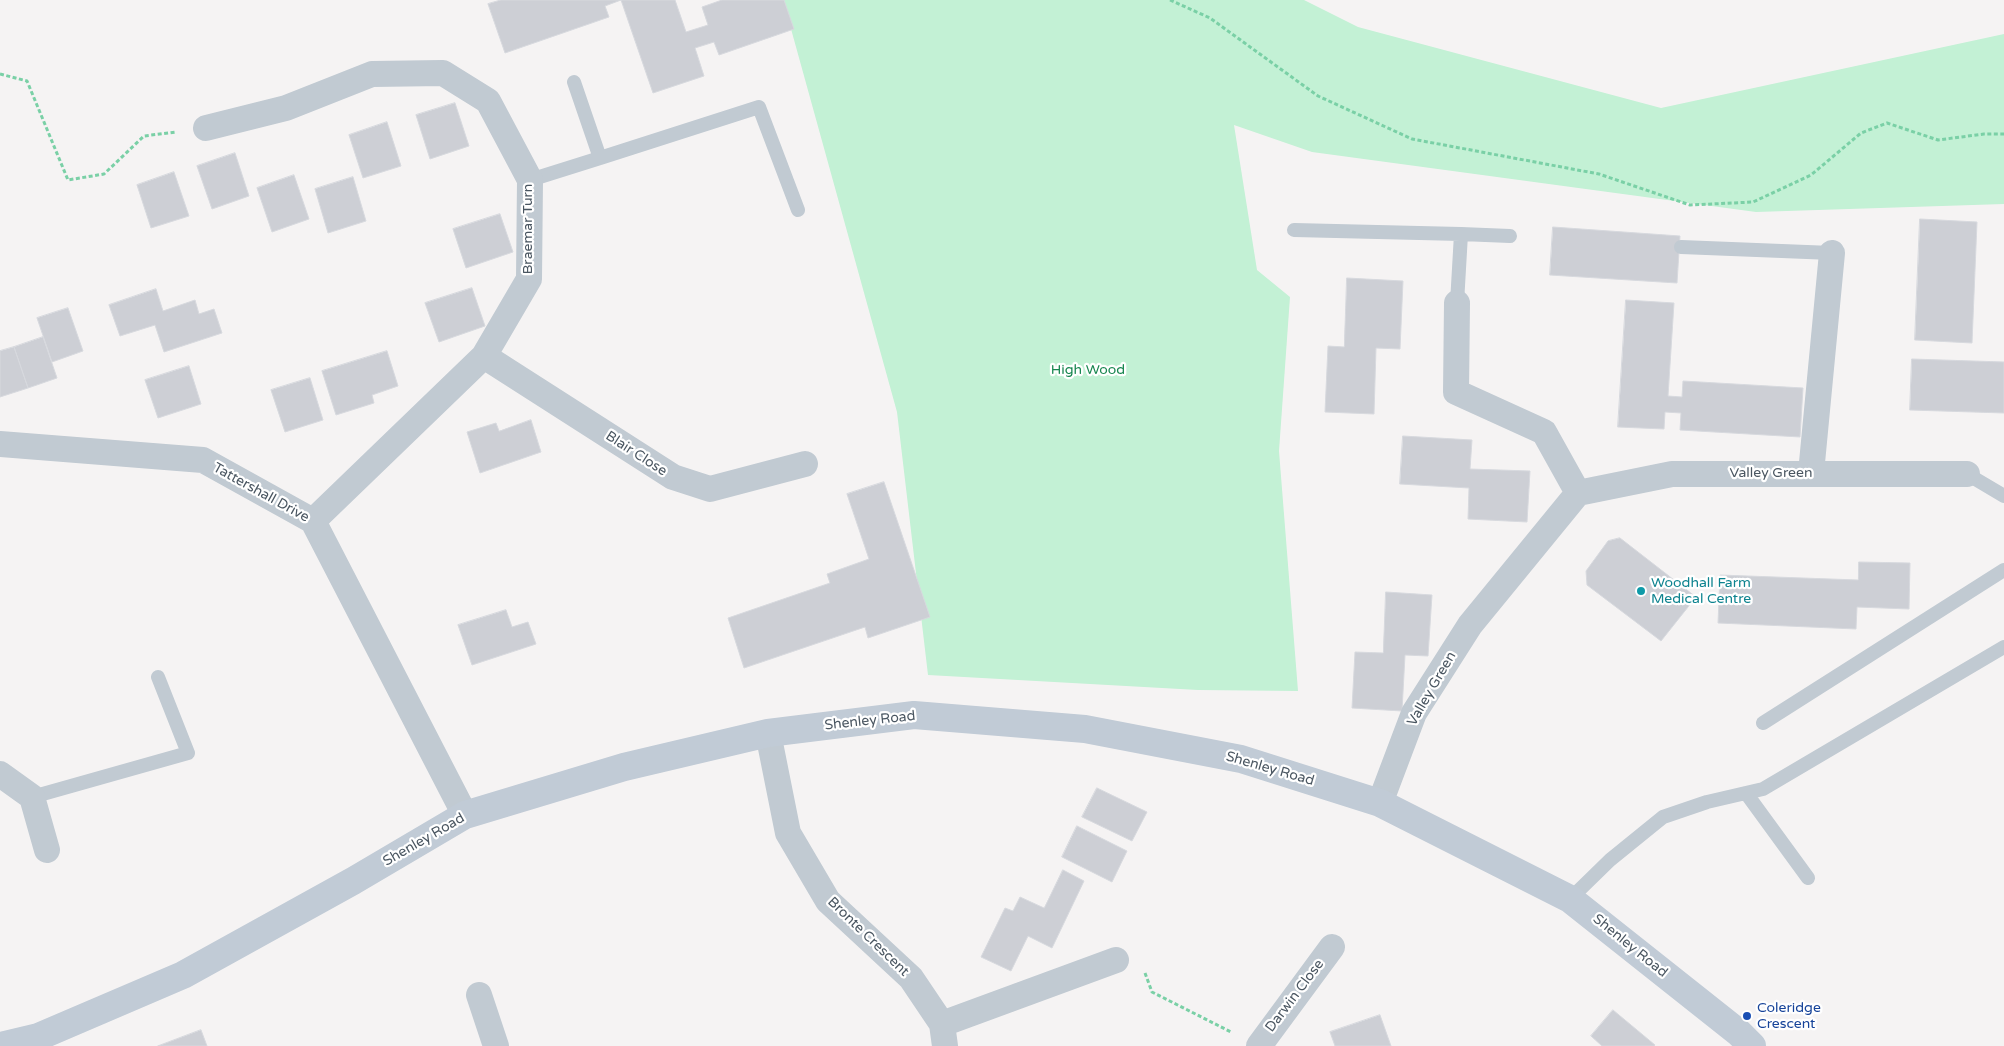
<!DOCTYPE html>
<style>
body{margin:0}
canvas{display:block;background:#f5f3f3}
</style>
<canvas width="2004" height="1046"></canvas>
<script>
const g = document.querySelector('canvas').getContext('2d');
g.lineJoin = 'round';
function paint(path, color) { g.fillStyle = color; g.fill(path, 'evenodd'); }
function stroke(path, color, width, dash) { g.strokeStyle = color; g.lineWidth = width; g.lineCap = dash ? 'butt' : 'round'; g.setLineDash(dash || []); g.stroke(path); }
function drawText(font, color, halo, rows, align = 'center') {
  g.font = font + ' "Varela Round",sans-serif'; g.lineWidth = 4.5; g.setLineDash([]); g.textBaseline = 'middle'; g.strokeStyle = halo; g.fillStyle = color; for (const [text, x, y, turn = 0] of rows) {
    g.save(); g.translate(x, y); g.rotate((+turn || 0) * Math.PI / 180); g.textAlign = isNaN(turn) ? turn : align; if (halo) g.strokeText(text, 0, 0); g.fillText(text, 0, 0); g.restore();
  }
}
const green = new Path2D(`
 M783,0H1304L1358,27L1661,108L2004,34V204L1756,212L1312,152L1234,125L1257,270L1290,297L1279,451L1298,691L1198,690L928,675L897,412Z`);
const building = new Path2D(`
 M501,0H675L686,32L708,25L702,7L722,0H784L794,29L719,55L714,42L695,48L704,76L653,93L621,0L605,6L609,17L505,53L488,4Z
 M455,103L469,146L430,159L416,115Z
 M387,122L401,166L363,178L349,135Z
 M235,153L249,196L212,209L197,166Z
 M174,172L189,216L151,228L137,185Z
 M294,175L309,219L272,232L257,188Z
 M353,177L366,221L328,233L315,189Z
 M500,214L513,252L466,268L453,229Z
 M1920,219L1977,222L1972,343L1915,340Z
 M1553,227L1680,236L1677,283L1550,275Z
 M1347,278L1403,281L1400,349L1376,348L1374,414L1325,412L1328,346L1344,347Z
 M472,288L485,326L439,342L425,303Z
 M156,289L163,311L195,300L199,314L214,309L222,333L164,352L155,325L120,336L109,305Z
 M1626,300L1674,303L1668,396L1682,397L1683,381L1803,388L1800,437L1680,430L1681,413L1665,412L1664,429L1618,427Z
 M68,308L83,351L52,362L37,318Z
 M43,337L57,378L28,388L14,347Z
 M14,347L28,388L0,397V351Z
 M387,351L398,386L372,395L374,403L336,415L322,371Z
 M1912,359L2004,362V413L1910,410Z
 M189,366L201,404L158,418L145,380Z
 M310,378L323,420L285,432L271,390Z
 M531,420L541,452L480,473L467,432L496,423L499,431Z
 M1403,436L1472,440L1470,469L1530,471L1527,522L1468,519L1469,488L1400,484Z
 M884,482L930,617L868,638L865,627L744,668L728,618L830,583L827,574L869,559L847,494Z
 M1620,538L1696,597L1661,641L1587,585L1586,571L1608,541Z
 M1859,562L1910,563L1909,609L1857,607L1856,629L1718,623L1720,575L1858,580Z
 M1386,592L1432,595L1428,656L1405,655L1402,711L1352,708L1355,652L1383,653Z
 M506,610L512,627L528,622L536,644L472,665L458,625Z
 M1097,788L1147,812L1132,841L1082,817Z
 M1077,826L1127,851L1112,882L1062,857Z
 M1063,870L1084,881L1052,948L1028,936L1011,971L981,957L1005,908L1013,911L1020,897L1044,908Z
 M1613,1010L1655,1045L1654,1046H1602L1591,1036Z
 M1380,1015L1391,1046H1335L1330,1032Z
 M201,1030L207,1046H158Z`);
const path = new Path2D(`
 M1170,0L1210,18L1318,96L1412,139L1599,174L1690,205L1753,202L1811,175L1861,133L1887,123L1938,140L1984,134H2004
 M0,74L27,81L68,180L104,174L144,136L176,132
 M1145,973L1152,992L1231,1032`);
const lane = new Path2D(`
 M600,158L759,107L798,210
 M530,180L600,158L574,82
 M1294,230L1461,234L1457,303
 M1461,234L1510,236
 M1681,247L1832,253
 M1967,474L2004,496
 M1763,723L2004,570
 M1746,793L1808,878
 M32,797L188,753L158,677
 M1570,899L1610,860L1663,817L1707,802L1763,789L2004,647`);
const street = new Path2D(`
 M206,128L286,108L372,74L443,73L488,101L530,180L529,279L484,356L313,521
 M1457,303L1456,392L1544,432L1578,493
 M484,356L673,477L710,489L805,464
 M0,444L203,460L313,521L465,815
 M1811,473L1832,253
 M768,733L788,833L828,901L911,978L942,1024L945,1046
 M0,774L32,797L47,850
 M1380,803L1414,713L1470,625L1578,493L1672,474H1967
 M479,995L496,1046
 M942,1024L1116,960
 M1259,1046L1332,947`);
const secondary = new Path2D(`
 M1,1046L38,1037L183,975L353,881L465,815L624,767L768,733L914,715L1085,729L1241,759L1380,803L1570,899L1739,1033L1752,1046`);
const markers = [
 [1641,591,5,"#0f9aa8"],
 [1747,1016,5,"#1a4fb4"]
];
const streetNames = [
 ["Braemar Turn",528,229,-90],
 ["Blair Close",636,454,33],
 ["Valley Green",1771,473],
 ["Tattershall Drive",261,493,29],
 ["Valley Green",1432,689,-60],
 ["Shenley Road",870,721,-6],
 ["Shenley Road",1270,769,16],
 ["Shenley Road",424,840,-30],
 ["Bronte Crescent",868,937,44],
 ["Shenley Road",1630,946,39],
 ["Darwin Close",1295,996,-53]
];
const parkNames = [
 ["High Wood",1088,370]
];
const cultureNames = [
 ["Woodhall Farm",1651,583],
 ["Medical Centre",1651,599]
];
const transitNames = [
 ["Coleridge",1757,1008],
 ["Crescent",1757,1024]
];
paint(green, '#c3f1d5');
paint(building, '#cdcfd5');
stroke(building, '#d7d9de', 1);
stroke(path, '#7ad0a6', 3, [4, 2.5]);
stroke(lane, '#c1cad2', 14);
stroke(street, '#c1cad2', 26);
stroke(secondary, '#c1cbd6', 28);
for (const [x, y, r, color] of markers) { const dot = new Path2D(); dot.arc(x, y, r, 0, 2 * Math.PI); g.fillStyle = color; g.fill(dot); stroke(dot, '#fff', 2); }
drawText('14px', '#4a5661', '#fff', streetNames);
drawText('14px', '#17864f', '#fff', parkNames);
drawText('14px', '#0d838f', '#fff', cultureNames, 'left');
drawText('14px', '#164399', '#fff', transitNames, 'left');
</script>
